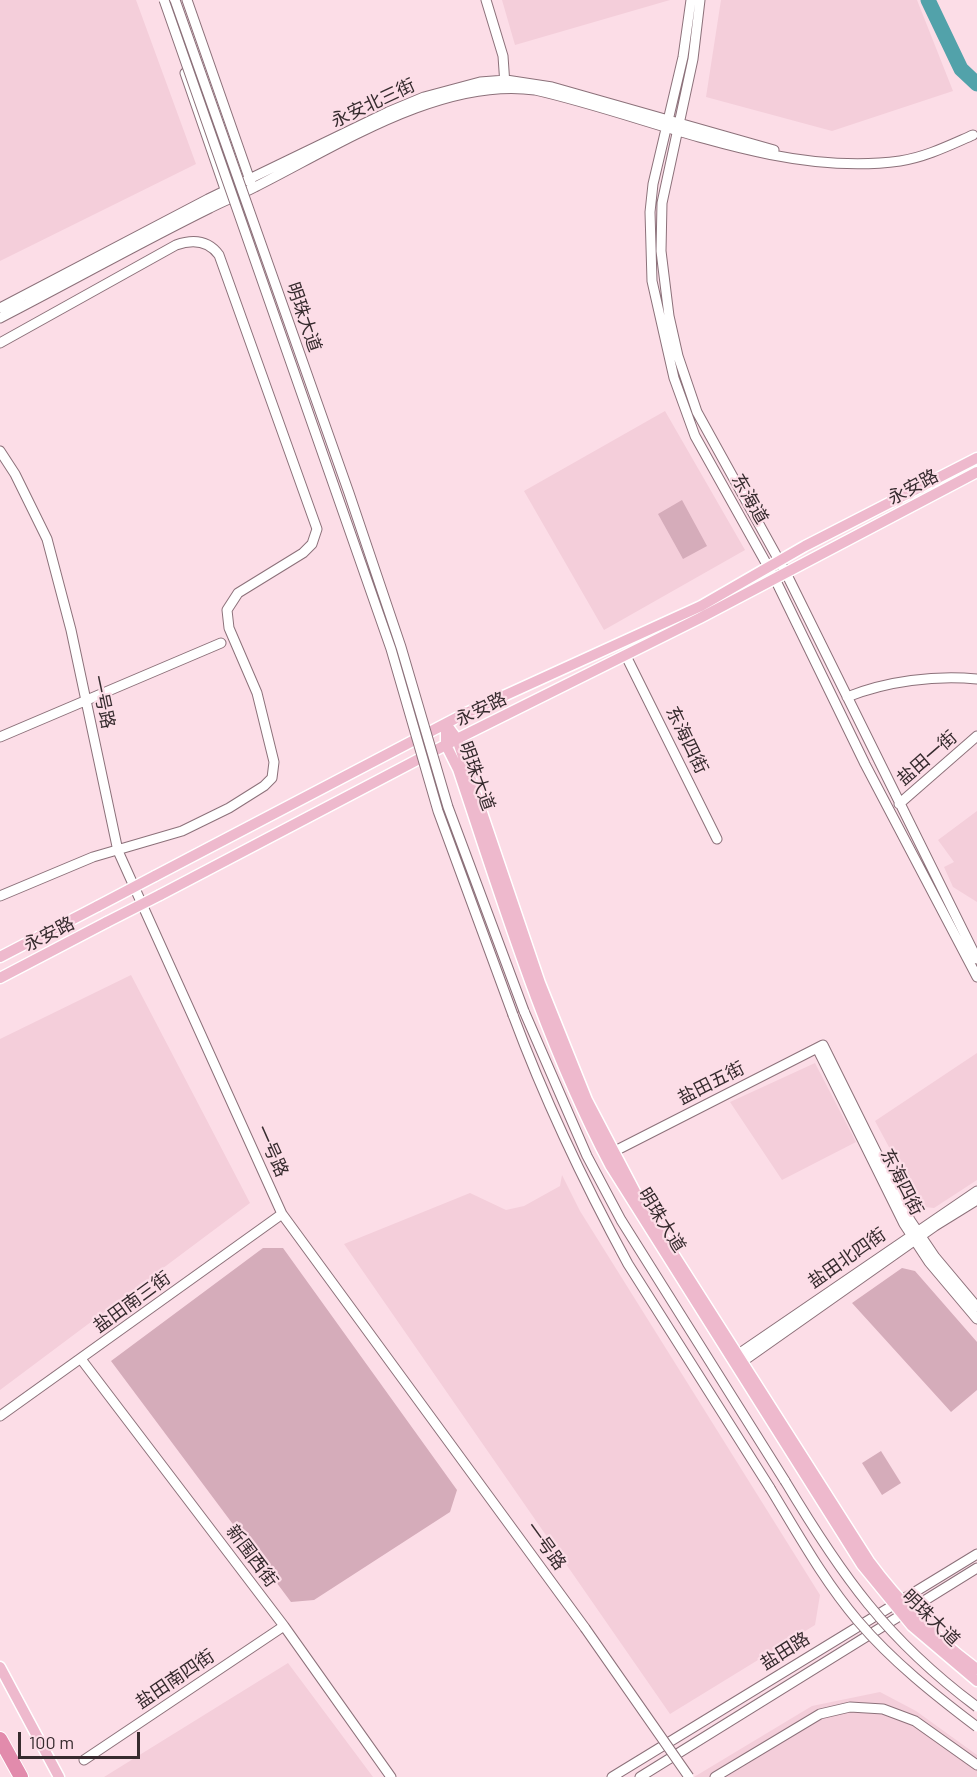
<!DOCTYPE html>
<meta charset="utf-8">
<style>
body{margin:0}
#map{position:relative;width:977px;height:1777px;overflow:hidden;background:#fcdde7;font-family:Barlow,sans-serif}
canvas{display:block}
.scale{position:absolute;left:18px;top:1732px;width:122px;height:27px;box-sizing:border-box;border:3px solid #362b2e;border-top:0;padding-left:8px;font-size:18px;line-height:21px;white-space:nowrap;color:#362b2e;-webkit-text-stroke:4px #fcdde7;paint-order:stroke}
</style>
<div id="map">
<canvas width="977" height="1777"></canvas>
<div class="scale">100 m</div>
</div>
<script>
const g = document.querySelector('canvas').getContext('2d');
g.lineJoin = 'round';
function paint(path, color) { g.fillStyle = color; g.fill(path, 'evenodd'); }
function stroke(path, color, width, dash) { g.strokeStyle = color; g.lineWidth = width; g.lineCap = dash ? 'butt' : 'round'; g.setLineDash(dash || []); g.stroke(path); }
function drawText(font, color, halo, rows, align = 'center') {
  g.font = font + ' Barlow,"Noto Sans SC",sans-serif'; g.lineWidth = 4.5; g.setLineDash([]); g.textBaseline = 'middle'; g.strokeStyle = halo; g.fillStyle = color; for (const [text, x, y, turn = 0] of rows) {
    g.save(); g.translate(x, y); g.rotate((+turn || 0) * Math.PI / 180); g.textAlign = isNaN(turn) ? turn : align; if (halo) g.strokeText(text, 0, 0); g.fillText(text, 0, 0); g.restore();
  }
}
const built = new Path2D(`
 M0,0H136L196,164L0,261Z
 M502,0H670L515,45Z
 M721,0H917L953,91L832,131L706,97Z
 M665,411L745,550L604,630L524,491Z
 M977,811V902L953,887L944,867L954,862L938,840Z
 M131,975L250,1203L0,1390V1039Z
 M977,1053V1180L934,1208L925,1207L919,1203L875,1121Z
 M815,1063L856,1142L782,1180L730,1102Z
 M562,1175L580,1211L820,1595L815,1625L670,1714L344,1244L470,1193L506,1210L524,1206L560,1186Z
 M288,1663L373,1777H104Z
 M880,1692L916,1711L977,1755V1777H694L812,1706Z`);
const green = new Path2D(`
 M682,500L707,546L683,559L658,514Z
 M263,1248H283L457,1490L450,1512L314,1600L291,1602L111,1361Z
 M902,1268L915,1271L977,1342V1390L951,1412L852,1303Z
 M881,1451L901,1483L882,1495L862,1463Z`);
const river = new Path2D(`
 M928,0L961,69L977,84`);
const minor = new Path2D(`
 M187,0L252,186
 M486,0L503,56L505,85
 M691,0L683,57L653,184L650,212L652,281L674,378L695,436L775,579L865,764L977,977
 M700,0L693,59L662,203L661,251L669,316L678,356L697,412L786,573L977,959
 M185,73L226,192L230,193
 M0,308L208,199L388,112L424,97L480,82L506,80L552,87L774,150
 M0,318C70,282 139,243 210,208C225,200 240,195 255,187C337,146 441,77 535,90C651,116 779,178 900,161C926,157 950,145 973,135
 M0,343L176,245C193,239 208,240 219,255L317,529L312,544L303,553L238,593L227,610L229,628L257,693L274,762L272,778L264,786L229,808L182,831L93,857L0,896
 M0,451L15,474L47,539L71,630L118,851L282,1214L585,1628
 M626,656L717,839
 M847,697C887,681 935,675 977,679
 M0,737L221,643
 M899,804L977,736
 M524,1011L587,1156L621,1220L785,1481
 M513,1015C545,1101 584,1183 628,1264L770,1488
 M817,1048L904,1224L929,1262L977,1319
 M613,1152L823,1045L910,1220L935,1257L977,1307
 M737,1355L977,1191
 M81,1359L284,1626L391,1777
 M742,1362L935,1226L977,1200
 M0,1416L282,1214
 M84,1760L284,1626
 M612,1777L977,1554
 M640,1777L977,1568
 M715,1777L820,1714L850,1707L883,1709L915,1721L977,1765`);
const major = new Path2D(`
 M446,724V745L458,769C503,903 544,1040 610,1165L862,1565L912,1626L977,1681
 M446,724L457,739L540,983L587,1100L641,1203L869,1561C900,1603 935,1638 977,1669
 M155,876L464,714L701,606L805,546L977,458
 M160,895L457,739L700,618L977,472
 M0,957L98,906
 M0,978L107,922
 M0,1667L59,1777`);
const highway = new Path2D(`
 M0,1739L21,1777`);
const minorBridge = new Path2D(`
 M164,0L391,649L438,811L513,1015
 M175,0L349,493L401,647L448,807L524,1011
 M785,1481C842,1576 886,1639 977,1707
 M770,1488C798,1534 824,1581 858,1621C893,1662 935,1695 977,1727
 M585,1628L689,1777`);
const majorBridge = new Path2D(`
 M98,906L155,876
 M107,922L160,895`);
const streetNames = [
 ["永安北三街",373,103,-25],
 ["明珠大道",304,317,71],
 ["永安路",913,487,-28],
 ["东海道",750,499,60],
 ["一号路",103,702,78],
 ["永安路",481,709,-26],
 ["东海四街",687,740,64],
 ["盐田一街",927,758,-41],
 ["明珠大道",477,776,70],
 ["永安路",49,934,-27],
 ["盐田五街",711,1083,-27],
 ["一号路",272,1151,66],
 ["东海四街",902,1182,63],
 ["明珠大道",662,1220,58],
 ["盐田北四街",847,1258,-35],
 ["盐田南三街",132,1302,-36],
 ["一号路",546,1546,54],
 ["新围西街",252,1556,53],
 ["明珠大道",931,1618,44],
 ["盐田路",785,1651,-32],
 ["盐田南四街",175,1679,-34]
];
paint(built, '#f4ceda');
paint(green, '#d5acba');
stroke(river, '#52a2aa', 15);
stroke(minor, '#8c717a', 11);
stroke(major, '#fff', 13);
stroke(highway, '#fff', 16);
stroke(minor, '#fff', 9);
stroke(major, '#eeb9cd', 10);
stroke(highway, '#e28bac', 14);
stroke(minorBridge, '#8c717a', 11, []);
stroke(majorBridge, '#fff', 13, []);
stroke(minorBridge, '#fff', 9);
stroke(majorBridge, '#eeb9cd', 10);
drawText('18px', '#362b2e', '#fcdde7', streetNames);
</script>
